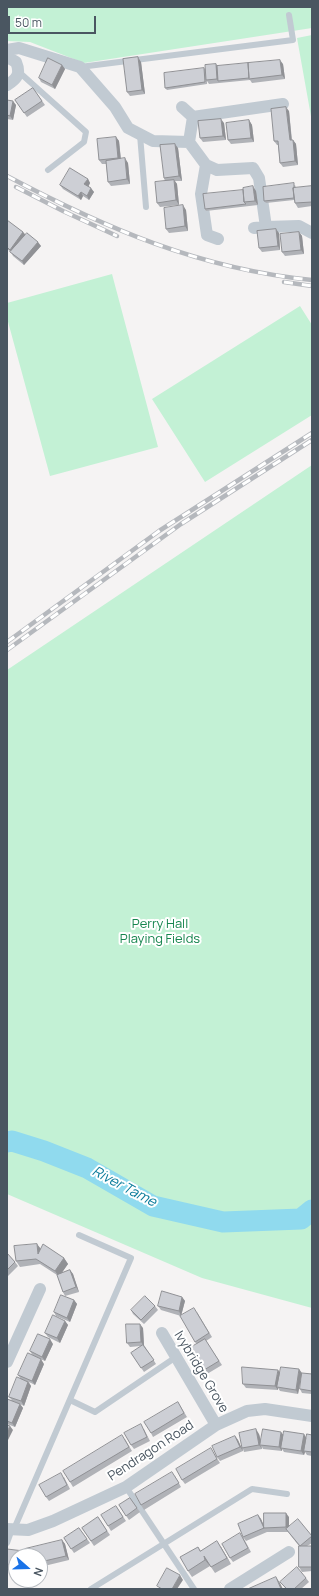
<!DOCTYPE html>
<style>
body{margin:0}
#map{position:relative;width:319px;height:1596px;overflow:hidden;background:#f5f3f3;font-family:Manrope,sans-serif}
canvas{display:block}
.frame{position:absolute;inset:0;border:8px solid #4a5661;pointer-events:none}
.north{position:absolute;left:8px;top:1548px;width:40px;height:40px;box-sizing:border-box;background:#fff;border:1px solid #b7bbc0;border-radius:50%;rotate:110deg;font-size:11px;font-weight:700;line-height:16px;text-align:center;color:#4a5661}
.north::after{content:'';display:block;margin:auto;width:14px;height:18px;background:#1a73e8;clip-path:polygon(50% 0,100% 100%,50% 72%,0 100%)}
.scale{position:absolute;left:8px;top:16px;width:88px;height:18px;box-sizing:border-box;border:2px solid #4a5661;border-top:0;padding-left:5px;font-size:12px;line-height:14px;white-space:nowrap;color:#4a5661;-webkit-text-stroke:3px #fff;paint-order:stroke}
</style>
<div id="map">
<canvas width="319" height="1596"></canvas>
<div class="frame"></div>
<div class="north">N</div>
<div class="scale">50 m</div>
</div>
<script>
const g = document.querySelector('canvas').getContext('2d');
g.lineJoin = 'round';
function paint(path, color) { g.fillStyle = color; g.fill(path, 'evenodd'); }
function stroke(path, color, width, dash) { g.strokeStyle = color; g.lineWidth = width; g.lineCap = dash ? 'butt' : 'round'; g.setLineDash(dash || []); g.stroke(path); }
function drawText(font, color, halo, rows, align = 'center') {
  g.font = font + ' Manrope,sans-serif'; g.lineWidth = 4; g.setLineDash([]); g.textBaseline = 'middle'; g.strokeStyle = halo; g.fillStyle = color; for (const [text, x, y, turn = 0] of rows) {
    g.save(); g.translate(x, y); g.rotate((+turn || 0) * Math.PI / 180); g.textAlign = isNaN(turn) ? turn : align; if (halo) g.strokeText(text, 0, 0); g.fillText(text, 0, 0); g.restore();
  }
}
const green = new Path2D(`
 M7,7H312V28L84,63L30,42L7,41Z
 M312,35V122L297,38Z
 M112,274L158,447L50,476L7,318V303Z
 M300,306L312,325V415L205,482L152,399Z
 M312,465V1308L202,1278L7,1194V670Z`);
const stream = new Path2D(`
 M301,1219L312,1221`);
const river = new Path2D(`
 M7,1142L12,1141L44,1151L87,1168L153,1206L223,1222L301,1219L312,1210`);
const lane = new Path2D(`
 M80,67L293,40L289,15
 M19,72L86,132L84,142L48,170
 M140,135L146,207
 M70,1400L95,1412L176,1357
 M126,1487L194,1589
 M14,1529L131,1258L79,1235
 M7,1543L12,1529
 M91,1589L252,1489L287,1494`);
const street = new Path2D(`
 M7,50L19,48L80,67L115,107L128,128L153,141L189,142L206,165L201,194L207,235L218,239
 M7,57L16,62C21,74 17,79 7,85
 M182,107L193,117L189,142
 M193,117L283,104
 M206,165L217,170L253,168L259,178L266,227L299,226L312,233
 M254,228L266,227
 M162,1333L216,1425
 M7,1362L40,1289
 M7,1529L28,1530L53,1521L126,1487L216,1425L247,1411L265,1409L312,1416
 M230,1589L289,1552`);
const rail = new Path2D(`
 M7,176C105,228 200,269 312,280
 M16,187L63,211L117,236
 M284,282L312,286
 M7,642L159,531L312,433
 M7,650L181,524L312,440`);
const wall = new Path2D(`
 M141,62L145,94L130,96L127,92Z
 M216,64L217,66L283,64L285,79L252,83L250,80L209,84L207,81V84L167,90L165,88L204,68L205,69Z
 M62,65L65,69L55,89L41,82L39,78Z
 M33,88L45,105L27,117L15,100Z
 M7,100L16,105L13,120L7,119Z
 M289,111L292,140H293L296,144L298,165L283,167L280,163L278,145H277L274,141Z
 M249,120L252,125L254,142L231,144L228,140Z
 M224,123L226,140L203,142L200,138Z
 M116,137L119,141L121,159L128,163L130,184L111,186L108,182L106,164H102L99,160Z
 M178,148L182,181H175L177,184L179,205L160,207L157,203L165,181L164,178Z
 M88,179L90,183L88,187L94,192L89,200L83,196L81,200L63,189L60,185Z
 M295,185L296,188L312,186V206L298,208L295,203L294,200L266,203L264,201Z
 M256,191L258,205L206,211L205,209Z
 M186,210L188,231L169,233L166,229Z
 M7,221L23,232L25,234L41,246L24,265L13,256L11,252L7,249Z
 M299,232L302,236L304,254L285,256L282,252Z
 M279,233L280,250L262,252L259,248Z
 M37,1244L40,1249L64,1258L68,1264L61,1273L70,1270L73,1274L79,1292L65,1296L63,1292L57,1275L40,1264L20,1267L16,1261Z
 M7,1253L15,1262L18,1266L7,1277Z
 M182,1297L185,1301L181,1316L161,1310L158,1306Z
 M74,1300L77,1304L70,1322L56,1316L54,1312Z
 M155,1306L158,1310L144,1324L133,1314L131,1310Z
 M197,1312L212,1337L206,1341L222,1365L207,1374L190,1348L197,1344L195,1342Z
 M65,1321L68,1325L60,1343L48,1337L45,1333Z
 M143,1328L144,1345L156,1364L144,1372L131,1353L141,1346L130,1347L127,1343Z
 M53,1344L45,1361L33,1356L30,1351Z
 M44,1364L35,1385L29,1382L31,1386L24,1406L20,1404L23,1408L15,1427L7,1424V1399L12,1400L9,1397L21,1379L18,1375Z
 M302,1373L298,1394L280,1391L278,1388V1390L246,1388L243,1384Z
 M312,1374V1394L302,1393L300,1389Z
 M178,1402L187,1417L153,1437L151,1433Z
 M144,1429L150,1441L134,1449L131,1445Z
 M259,1434L261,1442L283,1434L306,1438L312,1435V1456L307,1455L305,1452L304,1455L284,1452L282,1449V1451L263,1449L262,1447V1449L244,1452L243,1449V1451L220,1461L217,1457L235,1436L238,1440L241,1447Z
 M125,1439L132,1451L73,1487L70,1482Z
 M213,1452L220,1463L185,1484L182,1480Z
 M175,1476L181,1487L144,1510L141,1505Z
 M64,1477L70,1489L49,1501L46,1497Z
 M130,1498L140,1512L129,1520L119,1505Z
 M116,1506L126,1521L111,1531L108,1526Z
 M258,1515L261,1519L264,1526L289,1517V1526L312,1536V1543L307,1546H312V1571L302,1572L299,1567V1546L288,1532H267L266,1530L267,1532L246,1541L243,1537Z
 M98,1517L110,1535L94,1546L82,1528Z
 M79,1528L90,1543L74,1553L64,1538Z
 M243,1537L251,1552L233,1562L230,1558Z
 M62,1540L65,1544L69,1560L40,1567V1556Z
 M198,1547L201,1551L221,1547L231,1564L215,1573L209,1564L210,1566L192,1577L188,1571Z
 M7,1549L26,1556H16V1569L7,1568Z
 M306,1578L309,1582L301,1589H286L280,1582Z`);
const shadedWall = new Path2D(`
 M138,57L141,62L145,94L142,90Z
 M280,60L283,64L285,79L282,75Z
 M216,64L218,68V81L217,79Z
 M62,65L65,69L55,89L52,85Z
 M13,101L16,105L13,120L10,116Z
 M286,107L289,111L292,144L290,140Z
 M221,119L224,123L226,140L223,136Z
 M249,120L252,125L254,142L251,138Z
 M116,137L119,141L121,162L118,158Z
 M293,140L296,144L298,165L295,161Z
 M175,144L178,148L182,181L179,176Z
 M125,158L128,163L130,184L127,179Z
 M88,179L90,183L87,189L84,184Z
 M174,180L177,184L179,205L176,200Z
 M253,186L256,191L258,205L255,201Z
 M91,188L94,192L89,200L87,196Z
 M81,192L83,196L81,200L78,196Z
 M183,205L186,210L188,231L185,226Z
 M276,229L279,233L280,250L278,246Z
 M23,232L26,236L13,254L10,250Z
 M299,232L302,236L304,254L301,250Z
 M38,242L41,246L24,265L22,261Z
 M37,1244L41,1249L38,1254Z
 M64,1258L68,1264L59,1277L55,1271Z
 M70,1270L73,1274L79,1292L76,1287Z
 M182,1297L185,1301L181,1316L179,1311Z
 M74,1300L77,1304L70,1322L67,1318Z
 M65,1321L68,1325L60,1343L57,1338Z
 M140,1324L143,1328L144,1346L141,1342Z
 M50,1339L53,1344L45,1361L42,1357Z
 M41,1359L44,1364L35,1385L32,1381Z
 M299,1369L302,1373L298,1394L296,1390Z
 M278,1370L281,1374L277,1387L278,1388V1390L275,1386Z
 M28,1382L31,1386L24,1406L21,1401Z
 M20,1404L23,1408L15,1427L12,1423Z
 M10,1426L13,1430L7,1442V1432Z
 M256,1429L259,1434L262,1445H260L262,1449L259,1445Z
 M281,1432L284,1436L281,1448L282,1449V1451L279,1447Z
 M304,1434L307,1439L304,1451L305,1452L304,1455L301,1451Z
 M235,1436L238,1440L243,1451L240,1447Z
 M286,1513L289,1517V1532L286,1527Z
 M258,1515L261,1519L265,1528H264L267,1532L264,1528Z
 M62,1540L65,1544L69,1560L66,1556Z
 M217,1541L221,1547L231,1564L227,1558Z
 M24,1551L26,1556H23Z
 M204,1556L208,1562L210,1566L205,1560Z
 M180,1575L183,1580L177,1589H172Z
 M276,1577L280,1583L283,1589H281Z`);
const building = new Path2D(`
 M138,57L142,90L127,92L123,59Z
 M48,58L62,65L52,85L39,78Z
 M280,60L282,75L249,79L248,63Z
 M248,63L249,78L218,81L217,66Z
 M216,64L217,79L206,80L205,65Z
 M204,68L205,82L165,88L164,73Z
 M33,88L42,101L24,113L15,100Z
 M7,100L13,101L10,116L7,115Z
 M286,107L290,140H293L295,161L280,163L278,141H274L271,109Z
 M221,119L223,136L200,138L198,121Z
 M249,120L251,138L228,140L226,123Z
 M116,137L118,158L99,160L97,139Z
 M175,144L179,176L164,178L160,145Z
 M125,158L127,179L108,182L106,161Z
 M70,168L88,179L84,184L91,188L87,196L81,192L78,196L60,185Z
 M174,180L176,200L157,203L155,182Z
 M294,183V188H293L294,198L264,201L263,187Z
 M253,186L255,201L244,202L243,188Z
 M312,186V202L295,203L293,188Z
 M243,190L244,202L246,204L205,209L203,194Z
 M183,205L185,226L166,229L164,208Z
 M7,220L23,232L10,250L7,247Z
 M276,229L278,246L259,248L257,231Z
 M299,232L301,250L282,252L280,234Z
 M27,233L38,242L22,261L10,252Z
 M37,1244L38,1254L43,1244L64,1258L55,1271L36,1259L16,1261L14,1246Z
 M7,1253L15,1262L7,1270Z
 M70,1270L76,1287L63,1292L57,1275Z
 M162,1291L182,1297L179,1311L158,1306Z
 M61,1295L74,1300L67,1318L54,1312Z
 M145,1296L155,1306L141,1320L131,1310Z
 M194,1308L209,1333L195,1342L180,1316Z
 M53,1315L65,1321L57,1338L45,1333Z
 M126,1324H140L141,1342L127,1343Z
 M38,1334L50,1339L42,1357L30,1351Z
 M205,1339L219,1361L204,1370L190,1348Z
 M143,1345L154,1360L141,1368L131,1353Z
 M28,1353L41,1359L32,1381L18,1375Z
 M242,1367L278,1370L275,1386L243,1384Z
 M281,1367L299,1369L296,1390L277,1387Z
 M302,1373L312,1374V1391L300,1389Z
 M17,1377L28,1382L21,1401L9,1397Z
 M7,1399L20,1404L12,1423L7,1421Z
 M178,1402L184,1413L151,1433L144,1422Z
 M141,1424L147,1437L131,1445L124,1433Z
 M7,1425L10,1426L7,1432Z
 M256,1429L259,1445L242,1448L239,1433Z
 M263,1429L281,1432L279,1447L260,1445Z
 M284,1431L304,1434L301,1451L281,1448Z
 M307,1434L312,1435V1452L304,1451Z
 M122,1435L129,1447L70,1482L63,1471Z
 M235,1436L240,1447L217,1457L212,1446Z
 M211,1448L217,1459L182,1480L176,1469Z
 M172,1472L179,1483L141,1505L135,1494Z
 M61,1473L67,1485L46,1497L39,1485Z
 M130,1498L137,1508L126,1516L119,1505Z
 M116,1506L123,1517L108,1526L101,1515Z
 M264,1513H286V1527L264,1528Z
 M258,1515L264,1528L243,1537L238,1524Z
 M98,1517L107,1531L91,1541L82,1528Z
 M298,1519L312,1536L300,1546L286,1529Z
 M79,1528L87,1539L71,1549L64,1538Z
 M240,1533L248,1548L230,1558L222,1544Z
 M62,1540L66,1556L40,1562V1556H27L25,1549Z
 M217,1541L227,1558L211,1567L204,1556L205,1560L188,1571L180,1557L198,1547L200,1551Z
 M299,1546H312V1567H299Z
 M7,1549L24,1551L23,1556H16V1566L7,1564Z
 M297,1567L306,1578L294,1589H287L280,1582Z
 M167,1568L180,1575L172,1589H162L157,1586Z
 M276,1577L281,1589H248Z`);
const parkNames = [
 ["Perry Hall",160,924],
 ["Playing Fields",160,939]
];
const streetNames = [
 ["Ivybridge Grove",201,1372,59],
 ["Pendragon Road",151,1451,-33]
];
const waterNames = [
 ["River Tame",124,1187,28]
];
paint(green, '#c3f1d5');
stroke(stream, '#90daee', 3.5);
stroke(river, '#90daee', 21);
stroke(lane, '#c1cad2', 6);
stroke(street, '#c1cad2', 12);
stroke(rail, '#b5b8bd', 4.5);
stroke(rail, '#fff', 3, [9]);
paint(wall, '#b0b2b7');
paint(shadedWall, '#909195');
paint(building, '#cdcfd5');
stroke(building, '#909195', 1);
drawText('13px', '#17864f', '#fff', parkNames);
drawText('13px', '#4a5661', '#fff', streetNames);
drawText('italic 14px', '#0c7c9b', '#fff', waterNames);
</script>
